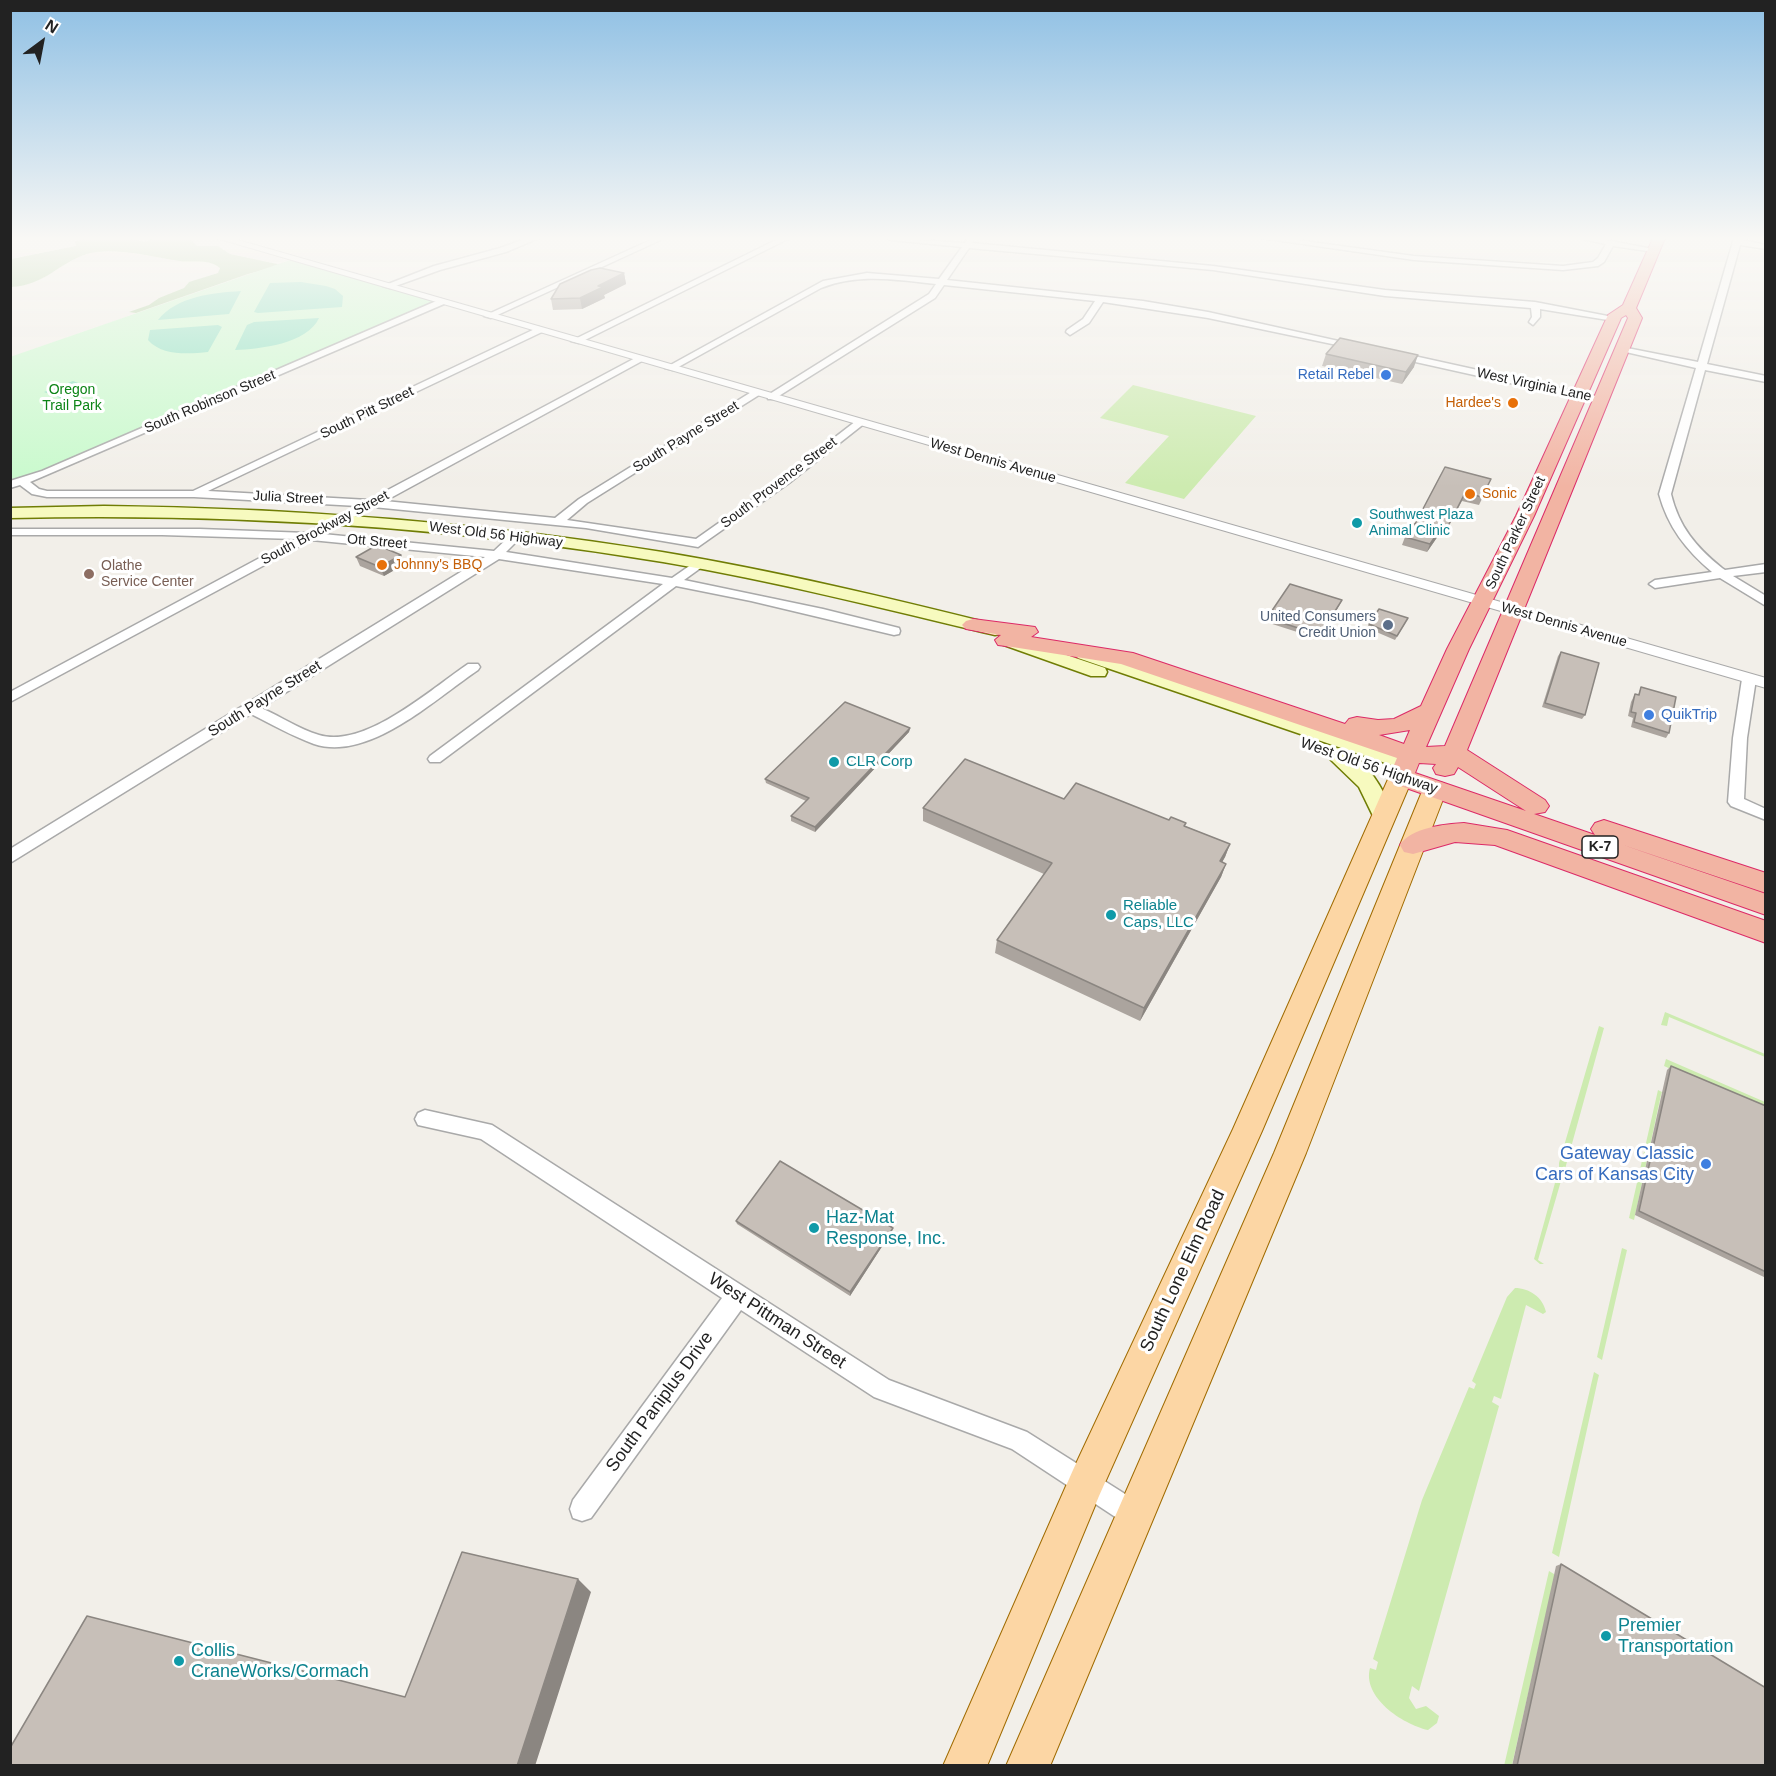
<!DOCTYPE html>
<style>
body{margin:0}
#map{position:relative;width:1776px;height:1776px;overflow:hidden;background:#f2efe9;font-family:Helvetica,sans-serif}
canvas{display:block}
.frame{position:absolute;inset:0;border:12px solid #222;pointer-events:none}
.north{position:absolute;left:12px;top:12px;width:60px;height:60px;-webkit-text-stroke:4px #fff;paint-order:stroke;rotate:32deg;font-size:16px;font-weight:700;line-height:24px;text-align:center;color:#222}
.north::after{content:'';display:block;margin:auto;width:21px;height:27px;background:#222;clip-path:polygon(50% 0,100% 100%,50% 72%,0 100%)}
</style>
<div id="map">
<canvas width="1776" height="1776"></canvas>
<div class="frame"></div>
<div class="north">N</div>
</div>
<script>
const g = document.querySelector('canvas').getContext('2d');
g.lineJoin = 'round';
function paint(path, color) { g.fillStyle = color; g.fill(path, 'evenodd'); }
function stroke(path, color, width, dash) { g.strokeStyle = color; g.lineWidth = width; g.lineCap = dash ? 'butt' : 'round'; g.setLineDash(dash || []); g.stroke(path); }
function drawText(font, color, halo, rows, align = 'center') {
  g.font = font + ' Helvetica,sans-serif'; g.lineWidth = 6; g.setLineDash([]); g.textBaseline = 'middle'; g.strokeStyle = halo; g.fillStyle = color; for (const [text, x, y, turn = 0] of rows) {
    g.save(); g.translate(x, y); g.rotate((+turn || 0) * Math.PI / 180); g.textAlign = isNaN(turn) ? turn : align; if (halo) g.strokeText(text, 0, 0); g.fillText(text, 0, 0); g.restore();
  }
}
const grass = new Path2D(`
 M1133,385L1256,416L1184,499L1125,483L1169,436L1100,418Z
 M1665,1012L1765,1054V1057L1669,1017L1667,1026L1661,1025Z
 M1599,1026L1604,1028L1565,1169L1559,1167V1163Z
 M1666,1059L1765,1102V1112L1664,1066Z
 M1658,1090L1662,1092L1661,1095L1634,1220L1629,1218Z
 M1558,1172L1563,1174L1538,1260L1544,1264H1540L1534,1259Z
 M1622,1248L1627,1250L1602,1360L1597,1357Z
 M1515,1288C1529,1288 1543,1297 1546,1312L1543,1314L1526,1305L1501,1399L1494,1396L1492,1402L1499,1406L1419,1691L1412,1686L1409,1698L1416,1709L1426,1706L1439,1716L1437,1723L1428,1730C1402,1724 1362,1697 1370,1668L1376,1670L1378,1662L1373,1659L1422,1500L1469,1387L1474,1389L1476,1384L1472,1381L1507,1297Z
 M1594,1372L1599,1375L1598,1379L1559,1557L1552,1553Z
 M1549,1571L1554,1574V1579L1512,1765L1504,1766Z`);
const forest = new Path2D(`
 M87,238H126L145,242L154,238H190L197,246H218L230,254L282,265L248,274L136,313L129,312L149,305L159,298L184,288L189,282L218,273L220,268C208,258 193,263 179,261C154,257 111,246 87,254C58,263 46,285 11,287V259L76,246L75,242Z`);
const park = new Path2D(`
 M293,259L441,302L11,485L10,357Z`);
const pitch = new Path2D(`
 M301,282L326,286L335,289L343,296L342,307L258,313L254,312L270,283Z
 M241,291L229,314L158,320C177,296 213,293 241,291Z
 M319,318C307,344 260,349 235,350L247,325L254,322Z
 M218,325L222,327L208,352C188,354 162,356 148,340L150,330Z
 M73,381L97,390L68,401L44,392Z`);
const minor = new Path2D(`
 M528,238H539L506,252L440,270L390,288L383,286L434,266L500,248Z
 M655,238H665L491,318L484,316Z
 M780,238H790L579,343L571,341Z
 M887,238L965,243L968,238H974L972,243L1213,266L1385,290L1535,302L1618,318L1614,321L1540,309V317L1533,325L1529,322L1532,317L1531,308L1385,296L1213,270L969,248L947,280L1143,301L1208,312L1361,346L1356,349L1208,318L1103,302L1089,323L1070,335L1066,332L1067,330L1083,319L1095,301L944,285L935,298L774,399H768V395L929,294L936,284C897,280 859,273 821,288L673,370L665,368L823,281L867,273L939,279L962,247L891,240Z
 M1261,238H1282L1414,256L1563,266L1593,262L1598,258L1606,244L1578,238H1596L1658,250L1654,252L1613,246L1604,262L1598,266L1563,270L1414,260Z
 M1734,238L1766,245V249L1740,245L1707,364L1766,376V382L1705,370L1671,494C1679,527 1696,547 1722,568L1725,570L1766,564V572L1733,576L1766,596V606L1720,578L1655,588L1649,584L1655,580L1712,572C1686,550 1668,527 1659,494L1696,368L1617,350L1622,347L1698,362Z
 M441,299L445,302L444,304L30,482L39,489L47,491H193L539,327L543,330L542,332L208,491L369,500L639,356L644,359L642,361L385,501L555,518L579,499L753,391H759V395L587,503L567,520L696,539L781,479L856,421L865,423L789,483L698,547L586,528L373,507L323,534L494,551L512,534L516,532L522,536L506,552L672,578L698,560L702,561V567L684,580L823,609L899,628L900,631L899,634L894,635L751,601L676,586L440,762H430L428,759L430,756L663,584L499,559L261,708C280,716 299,729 319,735C365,749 431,689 468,664H478L480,667L478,670C435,699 369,762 314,744C292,736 271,724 251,714L10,863V849L485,557L311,540L10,702V692L295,539L162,535H10V529H200L307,533L358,506L194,497H47L32,494L20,485L10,488V481L42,471Z
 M1396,352L1600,397L1605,400L1600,403L1393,357L1391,355Z
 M1749,675L1756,679L1747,738L1744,799L1766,809V820L1731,806L1728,802L1733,738L1742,679Z
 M425,1110L492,1125L889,1380L1027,1432L1144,1506L1148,1515L1144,1524L1135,1528L1126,1524L1012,1449L874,1397L741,1310L591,1518L582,1521L573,1518L570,1509L573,1500L722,1298L481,1139L418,1125L415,1119L418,1113Z`);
const tertiary = new Path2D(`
 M216,238H231L1766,678V688Z`);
const secondary = new Path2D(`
 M104,506C291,508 477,522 662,552C777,571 889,598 1001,626L1004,630L1001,634L995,635C885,609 775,581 663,562C447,526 230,513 10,518V508Z
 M1007,635L1105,668L1107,672L1105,676H1091L1001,644L998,640L1001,636Z
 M1084,649L1414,758L1417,763L1414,768L1407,770L1400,768L1078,658L1075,654L1078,650Z
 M1338,748C1366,756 1385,791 1394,817L1390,822L1383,824L1376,822L1359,787L1331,760L1328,755L1331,750Z`);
const primary = new Path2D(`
 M1401,769L1409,771L1413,777L1262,1131L1099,1496L987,1766H943L1073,1470L1233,1129L1389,777L1393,771Z
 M1435,781L1443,783L1447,789L1306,1153L1050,1766H1006L1274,1153L1423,789L1427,783Z`);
const trunk = new Path2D(`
 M1653,238H1665L1636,308L1642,318L1467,750L1545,800L1549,806L1545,812L1534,814L1595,835L1591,829L1595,823L1604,820L1766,873V893L1623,845L1766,894V915L1392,783L1389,777L1397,758L1121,664L1006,646L998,645L995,640L1001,635L966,629L962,625L966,621L973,619L1035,627L1038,632L1031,637L1133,653L1345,724L1349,719L1357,717L1378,720L1394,719L1421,706L1447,649L1516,516L1608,315L1623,305ZM1626,315L1628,318L1445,746L1426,747L1469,649L1534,516L1621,318ZM1410,730L1404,744L1379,735ZM1419,763L1436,764L1433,768L1436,774L1445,776L1454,774L1458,767L1526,811L1415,773Z
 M1464,823L1507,830L1766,921V943L1495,845L1455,842L1413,854L1404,852L1400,845C1410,828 1445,824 1464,823Z`);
const wall = new Path2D(`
 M624,273L626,284L604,295L605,298L582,309L553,310L551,299Z
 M1326,354L1414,367L1402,384L1322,366Z
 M1445,467L1488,486L1479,505L1462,501L1443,537L1438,536L1427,552L1402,545L1405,537L1415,524Z
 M401,555L405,564L384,576L360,566L356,557Z
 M1340,604L1319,639L1266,622L1267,618Z
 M1406,622L1395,640L1367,628L1369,624Z
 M1561,652L1585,715L1582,719L1542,707L1558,656Z
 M1641,687L1669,733L1666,738L1631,727L1633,718L1628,716L1631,702L1635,694L1638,695Z
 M910,728L909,732L815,832L791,821V816L806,801L766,783L765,779Z
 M1064,799L1185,826L1230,844L1225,857L1222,862L1226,864L1221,877L1140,1021L995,953L997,940L1044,874L923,821V808Z
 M1671,1066L1766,1106V1278L1635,1215L1667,1070Z
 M736,1221L892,1231L850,1296L737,1224Z
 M1561,1564L1766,1766H1512L1556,1566Z`);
const shadedWall = new Path2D(`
 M624,273L626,284L604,295L605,298L582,309L580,298L598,286Z
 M1418,355L1414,367L1402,384L1406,372Z
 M1441,528L1438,536L1427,552L1430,544Z
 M401,555L405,564L384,576L380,567Z
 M1342,600L1340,604L1319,639L1320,635Z
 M910,728L909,732L815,832V827Z
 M1230,844L1225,857L1215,875L1220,861Z
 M1226,864L1221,877L1140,1021L1144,1008Z
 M893,1228L892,1231L850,1296V1292Z
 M578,1579L591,1592L535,1766H517Z`);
const building = new Path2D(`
 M600,268L624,273L598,286L603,287L580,298L551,299L560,284L591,270Z
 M1340,338L1418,355L1406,372L1326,354Z
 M1445,467L1491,479L1482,497L1465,493L1446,530L1441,528L1430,544L1405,537L1413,524H1415Z
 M377,545L401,555L380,567L356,557Z
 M1290,584L1342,600L1320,635L1267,618Z
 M1379,609L1408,618L1397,636L1369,624Z
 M1561,652L1599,663L1585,715L1545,703Z
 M1641,687L1676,697L1669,733L1634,722L1636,713L1631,712L1634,698L1635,694L1639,695Z
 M845,702L910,728L815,827L791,816L809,798L765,779Z
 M965,759L1064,799L1076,783L1169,820L1171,817L1186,823L1184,826L1230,844L1220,861L1226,864L1144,1008L997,940L1052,863L923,808Z
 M1671,1066L1766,1106V1272L1639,1211Z
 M780,1161L893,1228L850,1292L736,1221Z
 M462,1552L578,1579L517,1766H10V1748L87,1616L405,1697Z
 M1561,1564L1766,1688V1766H1517Z`);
const markers = [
 [1386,375,6,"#3f7fe0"],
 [1513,403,6,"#e8710a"],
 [1470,494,6,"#e8710a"],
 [1357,523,6,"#0f9aa8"],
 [382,565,6,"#e8710a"],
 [89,574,6,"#8d6e63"],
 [1388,625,6,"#5c6f8a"],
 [1649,715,6,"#3f7fe0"],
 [834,762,6,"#0f9aa8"],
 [1111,915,6,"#0f9aa8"],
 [1706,1164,6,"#3f7fe0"],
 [814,1228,6,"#0f9aa8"],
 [1606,1636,6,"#0f9aa8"],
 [179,1661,6,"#0f9aa8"]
];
const farShopnames = [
 ["Retail Rebel",1374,375]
];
const farStreetnames = [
 ["West Virginia Lane",1534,385,12],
 ["South Robinson Street",210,402,-23],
 ["South Pitt Street",367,413,-26],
 ["South Payne Street",686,437,-32],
 ["West Dennis Avenue",993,461,16],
 ["South Provence Street",779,483,-37],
 ["Julia Street",288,498,3],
 ["South Brockway Street",325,528,-28],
 ["South Parker Street",1516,533,-65],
 ["West Old 56 Highway",496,535,7],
 ["Ott Street",377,542,5],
 ["West Dennis Avenue",1564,625,16]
];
const farParknames = [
 ["Oregon",72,390],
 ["Trail Park",72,406]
];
const farFoodnames = [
 ["Hardee's",1501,403,"right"],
 ["Sonic",1482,494],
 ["Johnny's BBQ",394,565]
];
const farCulturenames = [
 ["Southwest Plaza",1369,515],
 ["Animal Clinic",1369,531]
];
const farEducationnames = [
 ["Olathe",101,566],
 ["Service Center",101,582]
];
const farServicenames = [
 ["United Consumers",1376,617],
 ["Credit Union",1376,633]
];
const shields = [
 [1600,847,36]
];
const shieldNames = [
 ["K-7",1600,847]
];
const streetNames = [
 ["South Payne Street",265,699,-32],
 ["West Old 56 Highway",1369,766,19]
];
const shopNames = [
 ["QuikTrip",1661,715]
];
const cultureNames = [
 ["CLR Corp",846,762],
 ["Reliable",1123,906],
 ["Caps, LLC",1123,923]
];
const nearShopnames = [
 ["Gateway Classic",1694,1154],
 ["Cars of Kansas City",1694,1175]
];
const nearCulturenames = [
 ["Haz-Mat",826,1218],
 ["Response, Inc.",826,1239],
 ["Premier",1618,1626],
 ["Transportation",1618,1647],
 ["Collis",191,1651],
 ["CraneWorks/Cormach",191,1672]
];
const nearStreetnames = [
 ["South Lone Elm Road",1183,1271,-65],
 ["West Pittman Street",777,1321,33],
 ["South Paniplus Drive",660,1402,-54]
];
paint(grass, '#cdebb0');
paint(forest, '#add19e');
paint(park, '#c8facc');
paint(pitch, '#88e0be');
stroke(minor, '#a9a9a9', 3);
stroke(tertiary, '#a9a9a9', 2);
stroke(secondary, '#707d05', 3);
stroke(primary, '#a06b00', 2);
stroke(trunk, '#dc2a67', 2);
paint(minor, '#fff');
paint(tertiary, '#fff');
paint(secondary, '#f7fabf');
paint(primary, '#fcd6a4');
paint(trunk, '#f2b4a3');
paint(wall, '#aba49e');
paint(shadedWall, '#8b8681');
paint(building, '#c7bfb8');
stroke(building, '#8b8681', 1.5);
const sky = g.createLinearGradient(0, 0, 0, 487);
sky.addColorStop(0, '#8fc0e4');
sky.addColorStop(0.49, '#f9f8f5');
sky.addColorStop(1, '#f9f8f500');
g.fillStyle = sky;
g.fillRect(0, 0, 1776, 487);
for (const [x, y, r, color] of markers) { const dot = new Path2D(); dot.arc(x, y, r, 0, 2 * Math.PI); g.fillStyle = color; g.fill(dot); stroke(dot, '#fff', 2); }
drawText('14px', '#366cbe', '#fff', farShopnames, 'right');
drawText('14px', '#222', '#fff', farStreetnames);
drawText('14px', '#0c8416', '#fff', farParknames);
drawText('14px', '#c56008', '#fff', farFoodnames, 'left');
drawText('14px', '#0d838f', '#fff', farCulturenames, 'left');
drawText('14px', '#785e54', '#fff', farEducationnames, 'left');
drawText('14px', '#4e5e75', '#fff', farServicenames, 'right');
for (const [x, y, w] of shields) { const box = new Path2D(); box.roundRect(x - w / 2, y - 11, w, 22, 4.5); g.fillStyle = '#fff'; g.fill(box); stroke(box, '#222', 1.5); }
drawText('bold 14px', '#222', null, shieldNames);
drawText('15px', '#222', '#fff', streetNames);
drawText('15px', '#366cbe', '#fff', shopNames, 'left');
drawText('15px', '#0d838f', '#fff', cultureNames, 'left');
drawText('18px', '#366cbe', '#fff', nearShopnames, 'right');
drawText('18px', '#0d838f', '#fff', nearCulturenames, 'left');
drawText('18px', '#222', '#fff', nearStreetnames);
</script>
